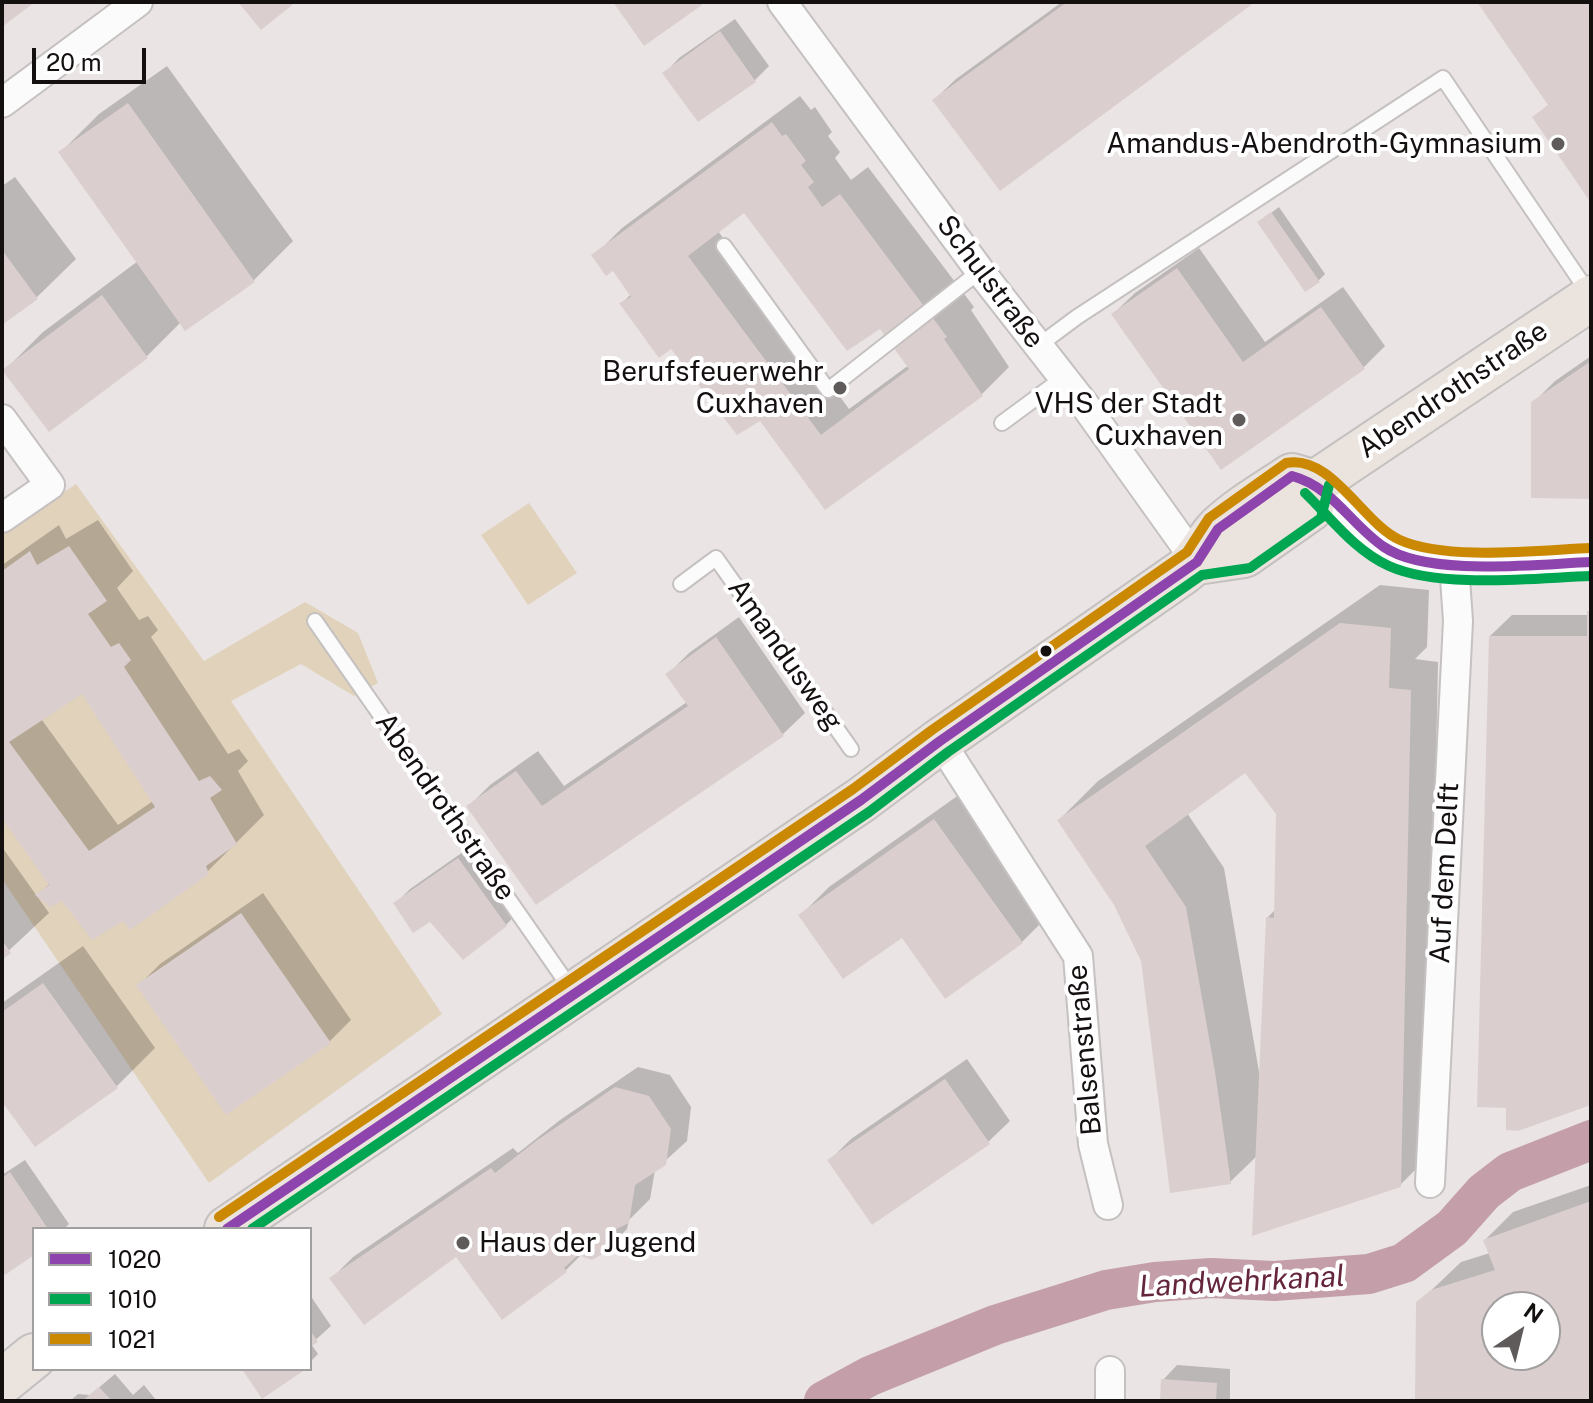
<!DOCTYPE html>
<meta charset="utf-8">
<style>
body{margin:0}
#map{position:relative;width:1593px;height:1403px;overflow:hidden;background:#eae5e4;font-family:"Public Sans",sans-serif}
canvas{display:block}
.frame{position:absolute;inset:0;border:4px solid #14100f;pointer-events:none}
.legend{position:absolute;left:32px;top:1227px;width:280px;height:144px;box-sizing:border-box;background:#fff;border:2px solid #a19f9f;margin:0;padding:10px 14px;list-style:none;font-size:24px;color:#14100f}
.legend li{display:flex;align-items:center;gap:16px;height:40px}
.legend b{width:40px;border:2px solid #a19f9f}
.north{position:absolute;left:1481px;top:1291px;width:80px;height:80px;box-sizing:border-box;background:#fff;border:2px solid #a19f9f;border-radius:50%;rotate:35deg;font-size:22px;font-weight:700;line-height:32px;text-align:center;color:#14100f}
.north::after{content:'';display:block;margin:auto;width:28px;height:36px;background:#5f5b5a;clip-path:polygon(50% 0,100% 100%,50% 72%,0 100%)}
.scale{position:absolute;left:32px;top:48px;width:114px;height:36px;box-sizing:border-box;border:4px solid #14100f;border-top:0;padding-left:10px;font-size:24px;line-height:28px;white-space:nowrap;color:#14100f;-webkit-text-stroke:6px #fff;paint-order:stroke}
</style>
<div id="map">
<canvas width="1593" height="1403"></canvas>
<div class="frame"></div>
<ul class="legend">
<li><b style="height:10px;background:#8e44ad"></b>1020</li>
<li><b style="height:10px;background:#00a651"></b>1010</li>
<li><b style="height:10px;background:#ca8803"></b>1021</li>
</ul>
<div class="north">N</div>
<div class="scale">20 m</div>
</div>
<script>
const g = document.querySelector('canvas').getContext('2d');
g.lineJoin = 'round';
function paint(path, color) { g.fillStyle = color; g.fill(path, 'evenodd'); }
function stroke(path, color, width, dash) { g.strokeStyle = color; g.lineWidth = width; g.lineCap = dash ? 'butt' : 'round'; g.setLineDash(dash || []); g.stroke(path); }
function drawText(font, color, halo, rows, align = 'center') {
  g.font = font + ' "Public Sans",sans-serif'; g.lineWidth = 8; g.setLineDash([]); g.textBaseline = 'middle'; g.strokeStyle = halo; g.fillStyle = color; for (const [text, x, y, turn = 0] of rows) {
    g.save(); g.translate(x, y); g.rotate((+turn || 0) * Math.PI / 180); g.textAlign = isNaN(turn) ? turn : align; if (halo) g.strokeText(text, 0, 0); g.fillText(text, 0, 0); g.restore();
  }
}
const green = new Path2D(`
 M76,484L204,661L305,602L358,633L378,683L354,696L301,664L231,701L442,1014L209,1183L2,879V534Z
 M529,503L577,573L528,605L481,535Z`);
const shadow = new Path2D(`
 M1062,2H1251L934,100L956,79Z
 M735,19L769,66L755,80L665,73L679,58Z
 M167,66L293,241L254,280L186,328L181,322L147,356L49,429L5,370L43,332L138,261L60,153L99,114Z
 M800,96L811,110L815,107L832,132L828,136L840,152L835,158L851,180L868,167L974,307L971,310L1009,367L981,395L826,507L760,418L622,303L631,294L615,272L594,256L622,228ZM745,210L880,326L909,365L849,409L718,231Z
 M15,177L76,259L37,297L2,323V186Z
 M1279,207L1325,274L1318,281L1259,222Z
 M1199,248L1265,342L1343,287L1385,346L1364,367L1221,468L1113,314L1135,293Z
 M1591,356V497L1533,403L1555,381Z
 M98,520L133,571L117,588L139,620L148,616L158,630L151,637L228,754L239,749L248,761L238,771L264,815L207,872L124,919L62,899L38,895L50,883L2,815V565L59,525L66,539ZM83,692L153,801L118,825L42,720Z
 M1380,585L1429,590L1427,647L1415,659L1438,662L1428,1157L1400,1185L1258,1155L1230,1182L1143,961L1115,904L1059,820L1098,781ZM1246,772L1278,813L1276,909L1268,917L1261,1072H1259L1224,868L1187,813Z
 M1591,610V1103L1490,636L1512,615H1589Z
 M739,617L805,713L783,734L536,902L469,806L490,785L538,751L564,786L687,702L668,674L689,653Z
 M963,792L1050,914L1022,942L902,935L801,915L829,887Z
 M473,845L520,910L506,925L431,919L396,903L410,889Z
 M2,847L49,913L2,957Z
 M263,893L351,1020L329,1042L139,985L160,964Z
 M83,946L155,1048L116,1087L2,1098V1003Z
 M967,1059L1010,1121L988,1142L830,1160L851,1139Z
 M638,1067L670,1075L691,1107L687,1141L655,1170L650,1199L629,1220L627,1229L605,1251L582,1254L565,1271L457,1254L332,1278L353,1257L513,1148L518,1153L560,1120Z
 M25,1160L69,1224L64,1229H34V1253L2,1266V1175Z
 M1591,1185V1399L1585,1401H1417L1418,1303L1461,1262L1490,1253L1485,1240L1513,1212ZM1497,1307H1545V1355H1497Z
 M310,1295L331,1326L311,1344L318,1354L310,1362Z
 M1177,1365L1230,1369V1401H1162L1163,1380Z
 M115,1374L133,1395L144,1385L156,1400L70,1401L78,1394L90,1395Z`);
const canal = new Path2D(`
 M824,1401L870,1376L995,1325L1106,1290L1155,1282L1211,1278L1274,1281L1369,1274L1404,1263L1452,1228L1484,1192L1510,1172L1591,1140`);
const building = new Path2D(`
 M2,2H35L2,27Z
 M238,2H296L261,30Z
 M613,2H699L702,5L644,46Z
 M1067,2H1255L1000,191L932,100Z
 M1477,2H1591V203L1532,117L1548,105Z
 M720,31L756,82L698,122L662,73Z
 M128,103L255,282L185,331L58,152Z
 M772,122L782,136L786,134L806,161L801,165L814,182L808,187L822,207L840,194L947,337L944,339L983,396L825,510L760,421L737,435L671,349L659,358L619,303L631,297L613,271L606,276L591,255ZM744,213L847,351L880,329L909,369L821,435L688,256Z
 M1271,212L1320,282L1305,292L1257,222Z
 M2,250L38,299L2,325Z
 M1177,268L1243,362L1321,307L1365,369L1221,470L1111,314Z
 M102,295L148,358L49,432L2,370Z
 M1591,361V499L1531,498V402Z
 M69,546L107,601L88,614L111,647L119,643L131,660L124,667L199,781L210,776L222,790L210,798L237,844L206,866L209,874L130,930L123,921L92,940L62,901L50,907L35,895L49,885L2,818V571L30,551L37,565ZM82,694L155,807L89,851L9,742Z
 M1587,611H1591V1105L1518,1131L1506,1130V1108L1477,1107L1489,636H1587Z
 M1340,623L1391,628L1389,688L1411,690L1401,1187L1252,1236L1266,917L1274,918L1276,814L1245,773L1145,846L1186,907L1215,1072L1231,1184L1170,1193L1141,961L1114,905L1057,820Z
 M716,637L784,736L536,905L466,806L516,771L542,806L688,706L665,674Z
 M934,819L1023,943L945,999L902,938L843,979L798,915Z
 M458,858L507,926L463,960L430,922L413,933L393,903Z
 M241,913L331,1043L226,1115L136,985Z
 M2,940L11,953L2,960Z
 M43,983L118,1088L35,1147L2,1102V1012Z
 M945,1079L990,1144L872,1225L827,1160Z
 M615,1087L649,1096L671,1129L666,1165L635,1185L629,1223L612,1231L606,1252L592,1260L578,1255L564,1268L567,1272L502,1320L456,1257L364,1325L329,1278L491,1168L495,1173L536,1141Z
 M10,1172L48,1229H34V1255L5,1275L2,1270V1178Z
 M1591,1201V1401H1415L1416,1302L1431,1290L1495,1270L1483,1240ZM1497,1307H1545V1355H1497Z
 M310,1330L318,1342L310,1347Z
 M242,1369H306L262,1399Z
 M1161,1379L1217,1383L1216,1401H1160Z
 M99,1387L112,1401H82Z`);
const service = new Path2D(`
 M724,246L828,390L980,271
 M1038,346L1077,317L1443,78L1590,295
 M1002,423L1063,378
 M681,584L716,558L851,749
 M315,621L571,989`);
const minor = new Path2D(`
 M782,2L980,271L1084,404L1197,562
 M2,103L138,2
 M2,419L50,485L2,518
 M1315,483C1339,506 1363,537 1394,553C1431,572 1545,563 1591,562
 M940,741L1078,956L1093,1144L1108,1205
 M1430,1183L1458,621L1454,564
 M1110,1401V1371`);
const primary = new Path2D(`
 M1197,562L1244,555L1311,508L1315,483L1591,298
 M227,1229L861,800L940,741L1183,572C1201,559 1204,543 1219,528C1240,508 1268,492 1292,476L1315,483
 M2,1382L34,1356`);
const bus1 = new Path2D(`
 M227,1229L861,800L940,741L1197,562L1218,529L1292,476C1333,487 1350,524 1384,547C1428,577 1537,564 1591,562`);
const bus2 = new Path2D(`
 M1305,493C1331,518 1355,551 1389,566C1440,589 1534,578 1591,576
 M252,1229L869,812L948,752L1202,575L1250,568L1321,518L1329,485`);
const bus3 = new Path2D(`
 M219,1217L853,789L932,730L1187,552L1209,518L1286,463C1332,454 1363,524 1400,540C1446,561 1540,550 1591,548`);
const markers = [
 [1558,144,8,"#5f5b5a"],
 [840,388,8,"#5f5b5a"],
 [1239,420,8,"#5f5b5a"],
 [1046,651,7,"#14100f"],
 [463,1243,8,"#5f5b5a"]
];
const poiNames = [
 ["Amandus-Abendroth-Gymnasium",1542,144],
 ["Berufsfeuerwehr",824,372],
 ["Cuxhaven",824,404],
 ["VHS der Stadt",1223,404],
 ["Cuxhaven",1223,436],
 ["Haus der Jugend",479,1243,"left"]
];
const streetNames = [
 ["Schulstraße",990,282,53],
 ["Abendrothstraße",1453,390,-34],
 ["Amandusweg",785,655,55],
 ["Abendrothstraße",445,807,55],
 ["Auf dem Delft",1445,873,-87],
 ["Balsenstraße",1085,1050,-95]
];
const waterNames = [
 ["Landwehrkanal",1242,1282,-3]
];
paint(green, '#e1d2bb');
paint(shadow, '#0003');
stroke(canal, '#c49fa9', 40);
paint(building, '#dbcece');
stroke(service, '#c5c1c0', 18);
stroke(minor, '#c5c1c0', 32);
stroke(primary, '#c4c1c1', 48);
stroke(service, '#fcfbfb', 14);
stroke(minor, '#fcfbfb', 28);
stroke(primary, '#ebe4de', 44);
stroke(bus1, '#8e44ad', 10);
stroke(bus2, '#00a651', 10);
stroke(bus3, '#ca8803', 10);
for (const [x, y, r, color] of markers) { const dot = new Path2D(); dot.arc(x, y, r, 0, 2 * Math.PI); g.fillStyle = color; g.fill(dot); stroke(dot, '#fff', 3); }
drawText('28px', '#14100f', '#fff', poiNames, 'right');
drawText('28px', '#14100f', '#fff', streetNames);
drawText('italic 30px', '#64253d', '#fff', waterNames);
</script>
